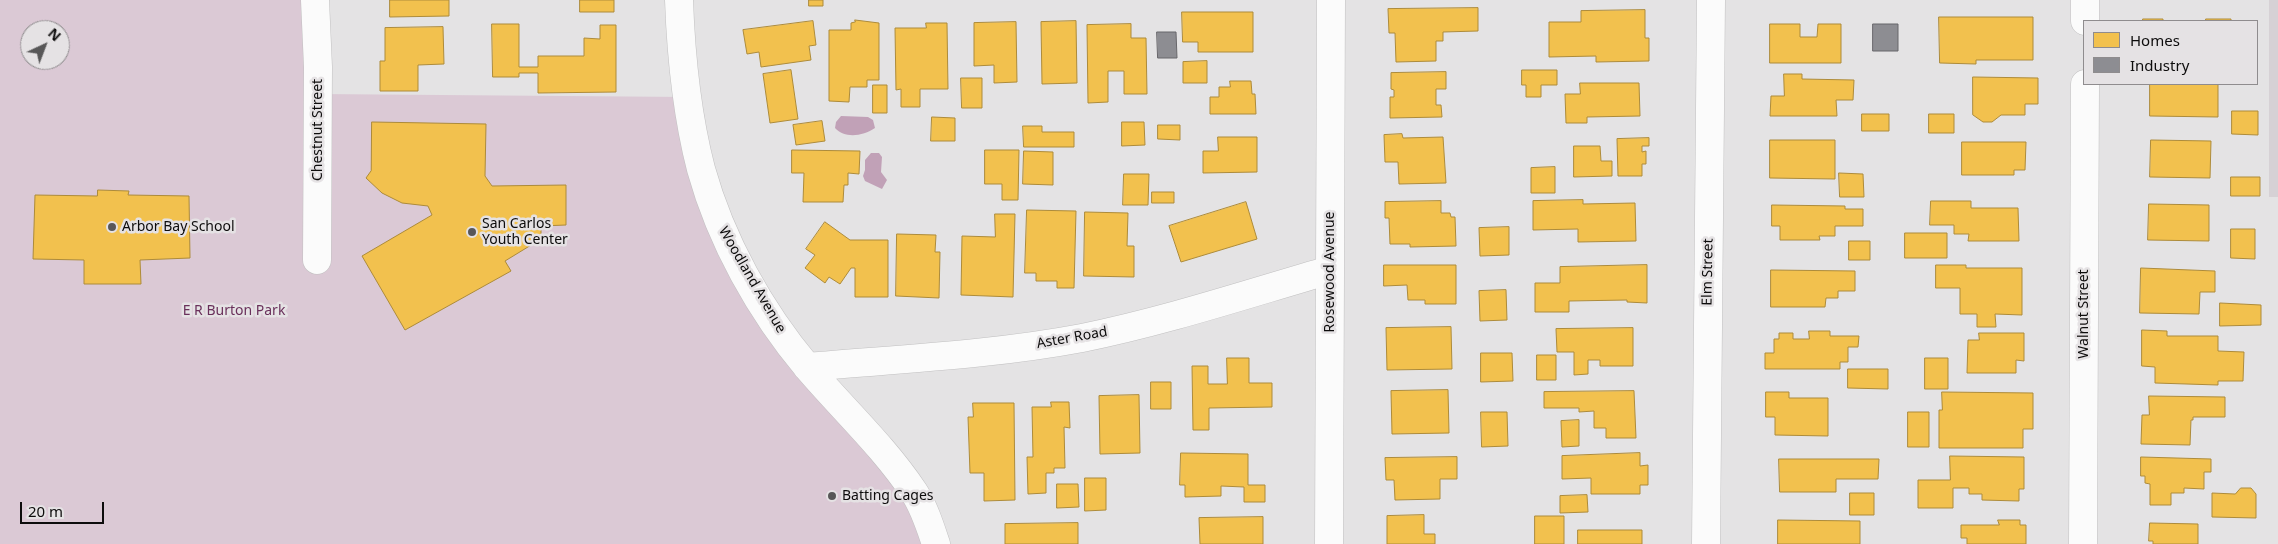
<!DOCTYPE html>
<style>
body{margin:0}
#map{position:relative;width:2278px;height:544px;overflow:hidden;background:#e4e3e4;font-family:"Noto Sans",sans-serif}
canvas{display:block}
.legend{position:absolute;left:2083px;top:20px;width:175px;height:65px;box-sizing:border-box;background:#e5e2e4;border:1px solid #8f8c8e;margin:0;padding:6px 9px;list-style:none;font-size:15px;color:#0d0c0c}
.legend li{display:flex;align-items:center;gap:10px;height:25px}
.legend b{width:25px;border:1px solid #8f8c8e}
.north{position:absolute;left:20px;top:20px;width:50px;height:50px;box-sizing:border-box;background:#e5e2e4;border:1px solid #8f8c8e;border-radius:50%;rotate:43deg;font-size:14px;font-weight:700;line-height:20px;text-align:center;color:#0d0c0c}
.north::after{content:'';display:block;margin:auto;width:18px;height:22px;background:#585758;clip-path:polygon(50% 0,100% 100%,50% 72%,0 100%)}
.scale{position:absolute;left:20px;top:502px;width:84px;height:22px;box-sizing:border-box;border:2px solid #0d0c0c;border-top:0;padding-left:6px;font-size:15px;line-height:18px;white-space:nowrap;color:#0d0c0c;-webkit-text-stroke:4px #e5e2e4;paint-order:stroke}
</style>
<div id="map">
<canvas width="2278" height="544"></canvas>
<ul class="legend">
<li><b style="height:14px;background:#f2c14e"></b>Homes</li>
<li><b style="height:14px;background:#8d8d92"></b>Industry</li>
</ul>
<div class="north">N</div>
<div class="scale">20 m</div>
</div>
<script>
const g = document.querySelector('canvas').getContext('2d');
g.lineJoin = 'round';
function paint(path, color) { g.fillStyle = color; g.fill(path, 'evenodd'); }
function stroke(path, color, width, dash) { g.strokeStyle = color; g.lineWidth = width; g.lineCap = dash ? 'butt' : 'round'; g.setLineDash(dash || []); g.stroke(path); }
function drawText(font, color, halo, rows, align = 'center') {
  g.font = font + ' "Noto Sans",sans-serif'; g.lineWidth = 5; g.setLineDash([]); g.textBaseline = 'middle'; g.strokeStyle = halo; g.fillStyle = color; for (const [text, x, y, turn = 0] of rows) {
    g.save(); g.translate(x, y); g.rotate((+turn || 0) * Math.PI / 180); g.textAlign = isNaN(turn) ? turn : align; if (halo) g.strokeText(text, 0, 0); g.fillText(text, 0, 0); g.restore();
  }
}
const built = new Path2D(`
 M2269,0H2278V197H2269Z`);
const green = new Path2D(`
 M0,0H315L318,94L688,97L720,224L936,544H0ZM30,30H60V60H30Z`);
const water = new Path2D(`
 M841,116L868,117L873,120L875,128C863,136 845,139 835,128L836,122Z
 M871,153H879L882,157L881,172L887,180L882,189L865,181L863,176L865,170V160Z`);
const homes = new Path2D(`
 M390,0H449V16L390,17Z
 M580,0H614V12H580Z
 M809,0H823V6H809Z
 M1478,8V31L1443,32V41H1436V61L1396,62L1395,33H1389L1388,9Z
 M1645,10V38H1649V61L1596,62V56L1549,57V22H1581V11Z
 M1182,12H1253V52H1198V42H1183Z
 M1939,17H2033V60H1976V64L1940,63Z
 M2143,19H2163V21H2143Z
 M2206,19H2231V21H2206Z
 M855,20L879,23V80H867V87H850L849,102L829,101V30H851V23L855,22Z
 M813,21L816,45L809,46L811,60L761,67L759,52L747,54L743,30Z
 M1076,21L1077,83L1042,84L1041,22Z
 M1016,22L1017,82L994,83V65L974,66V23Z
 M926,23H947L948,89H920V107H901V89L896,90L895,28H926Z
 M492,24H519V67H538V56H584V38L600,39V25H616V92L538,93V73H519V77H493Z
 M1131,24V38H1146L1147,94H1124V71H1108V102L1088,103L1087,25Z
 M1770,24H1800V37H1817L1818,24H1841V63H1770Z
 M443,27L444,64L418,65V91H380V61H385V28Z
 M1207,61V83H1183V62Z
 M791,70L798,119L770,123L763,74Z
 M1522,70H1557V85H1541V97H1526V85H1522Z
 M1446,72V89H1436V105H1441L1442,117L1390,118V97H1394V90L1391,89V73Z
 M1784,74H1802V79L1854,80L1853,100H1836L1837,116H1770L1771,96H1784Z
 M1973,77L2038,78V104H2025V115H2001L1992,122H1983L1973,115Z
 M961,78H982V108H962Z
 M1230,81H1251L1252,94H1255L1256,114H1210V97H1219V87H1230Z
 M1580,83H1639L1640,116L1587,117V123H1566L1565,94H1580Z
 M2150,84H2218V117L2150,116Z
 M873,85H887V113H873Z
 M2232,111H2258V135L2232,134Z
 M1862,114H1889V131H1862Z
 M1929,114H1954V133H1929Z
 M932,117L955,118V141H931Z
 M822,121L825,141L796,145L793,125Z
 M372,122L486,124L485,176L492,186L566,185V225L541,226V239L505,261L511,271L405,330L362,256L432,215L428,206L402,203L382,193L366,178L371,171Z
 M1122,122H1144L1145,145L1122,146Z
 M1158,125H1180V140L1158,139Z
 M1023,126H1042V132H1074V147H1024Z
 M1402,134L1403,138L1443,137L1446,183L1399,184L1398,162H1385L1384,135Z
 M1218,137H1257V172L1203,173V151H1218Z
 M1649,138V146H1642V152L1646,151V164H1642V176H1618L1617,139Z
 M1770,140H1835V179L1770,178Z
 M2151,140L2211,141L2210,178L2150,177Z
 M1962,142H2026L2025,170H2014V175H1962Z
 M1574,146H1600L1601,161H1612V176L1574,177Z
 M792,150L860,151L859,174L848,173V185H844L843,202H803L804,173H792Z
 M985,150H1019L1018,200H1002V184H985Z
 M1024,151L1053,152V185L1023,184Z
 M1555,167V193H1531V168Z
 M1839,173L1863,174L1864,197H1840Z
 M1124,174H1149L1148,205H1123Z
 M2231,177H2260V196H2231Z
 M98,190L129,191L128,195L189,196L190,258L140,260L141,284H84V260L33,259L35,195L97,196Z
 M1152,192H1174V203H1152Z
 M1583,200V204L1635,203L1636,241L1578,242V229L1533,230V201Z
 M1441,201V213H1450L1451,217H1455L1456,246L1410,247V244H1390L1389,218H1385V202Z
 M1931,201H1971V208H2018L2019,241H1968L1969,234H1954V225H1930Z
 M1246,202L1257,239L1181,262L1169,226Z
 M2149,204L2209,205V241L2148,240Z
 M1772,205L1845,206V209H1863V226H1835V236H1819L1820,240H1780V226H1772Z
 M1027,210L1076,211L1074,288H1057V281H1036V273H1025Z
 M1085,212L1128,213L1127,246H1134V277L1084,276Z
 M995,214H1015L1013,297L961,295L962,236L995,237Z
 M825,222L850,240H888V297H855V268H851L840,284L829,277L825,283L805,268L815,255L806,249Z
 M1509,227V255L1480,256L1479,228Z
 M2231,229H2255V259L2231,258Z
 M1905,233H1947V258H1905Z
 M897,234L936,235L935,252H940L939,298L896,296Z
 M1849,241H1870V260H1849Z
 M1384,265H1456V304H1425V300H1408L1407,285L1384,286Z
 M1647,265V303L1627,302V300L1569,301V312H1535V283H1560V267Z
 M1936,265H1966V268H2022V315L1995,314L1996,327H1977V314H1960V288H1936Z
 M2141,268L2215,271V292H2200L2199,314L2140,313Z
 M1771,270L1855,271V291H1838V298H1826L1825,307H1771Z
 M1506,290L1507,320L1480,321L1479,291Z
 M2220,303L2261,305V325L2220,326Z
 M1451,327L1452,369L1387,370L1386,328Z
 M1633,328V366H1600V360H1588V374L1574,375V352H1557L1556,329Z
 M2142,330L2167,331V336H2218V351L2244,352L2243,381H2218V385L2155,383V367L2142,366Z
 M1809,331H1830V336H1859L1858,347H1848V362H1840V369H1765V353H1774V339H1779V333H1793V339H1809Z
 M1979,333H2024V361L2016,360V373H1967L1968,340H1979Z
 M1481,353H1512L1513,381L1481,382Z
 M1537,355H1556V380H1537Z
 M1227,358H1249V383H1272V407L1209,408V430H1193L1192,366H1208V384H1227Z
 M1925,358H1948V389H1925Z
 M1848,369H1888V389L1848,388Z
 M1151,382H1171V409H1151Z
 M1448,390L1449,433L1392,434L1391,391Z
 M1634,391L1636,438H1606V428H1594V411L1579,412V408H1544V392Z
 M1766,392H1789V398H1828V436L1775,435V417H1766Z
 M1942,392L2033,393V429H2023V448H1939V410H1942Z
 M1139,395L1140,453L1100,454L1099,396Z
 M2149,396L2225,397V417H2193V420H2191L2190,445L2141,444L2142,415H2149Z
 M1051,402H1069L1070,428L1064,427L1065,468H1054V473H1046V493L1028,494L1027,457H1033L1032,407H1051Z
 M973,403H1014L1015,500L984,501V473H970L968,417H973Z
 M1481,412H1507L1508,446L1482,447Z
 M1908,412H1929V447H1908Z
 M1579,420V446L1562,447L1561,421Z
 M1181,453L1248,454V485H1265V502H1244V487L1221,486V496L1185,497V485H1180Z
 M1640,453V466L1648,465V485H1640V494H1591V478L1562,479V456Z
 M1950,456L2024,457V489H2019V501L1982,500V494H1969V488H1953V508H1918V480H1950Z
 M1457,457V479H1440V499L1395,500L1394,480H1386L1385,458Z
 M2141,457L2211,459V472H2204V489L2184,488V493H2171V505H2150V484L2145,483V476H2141Z
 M1779,459H1879L1878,479H1836V492H1780Z
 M1085,478H1106V510L1085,511Z
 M1057,484H1078L1079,507L1057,508Z
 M2241,488H2251L2256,494V518L2212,517V493L2235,494Z
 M1850,493H1874V515H1850Z
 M1587,495L1588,512L1560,513V496Z
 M1424,515V534H1435V544H1387V516Z
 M1535,516H1564V544H1535Z
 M1263,517V544H1200L1199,518Z
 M1778,520L1860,521V544H1778Z
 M1998,520H2020V525H2026V544H1967V538H1961V525H1999Z
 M1078,523V544H1005V524Z
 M2150,523L2198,524V544H2153V541H2149Z
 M1578,530H1642V544H1578Z`);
const industry = new Path2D(`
 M1873,24H1898V51H1873Z
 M1157,32H1176L1177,58H1158Z`);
const minor = new Path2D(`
 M315,0L318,67L317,260
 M679,0C681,56 687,115 701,169C721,241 760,311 808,368C843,409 884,447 914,492C924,507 930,526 936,544
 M2085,21V0
 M807,367C898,359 992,355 1082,338C1166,321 1247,294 1330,270
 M1329,544L1331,0
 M1706,544L1711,0
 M2083,544L2085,84`);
const markers = [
 [112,227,5,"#585758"],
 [472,232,5,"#585758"],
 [832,496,5,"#585758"]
];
const streetNames = [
 ["Chestnut Street",318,130,-90],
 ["Rosewood Avenue",1330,272,-90],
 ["Elm Street",1708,272,-89],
 ["Woodland Avenue",752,280,60],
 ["Walnut Street",2084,314,-90],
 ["Aster Road",1072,338,-10]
];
const poiNames = [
 ["San Carlos",482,224],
 ["Youth Center",482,240],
 ["Arbor Bay School",122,227],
 ["Batting Cages",842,496]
];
const parkNames = [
 ["E R Burton Park",234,311]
];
paint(built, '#d6d1d5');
paint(green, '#dbc9d5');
paint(water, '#c1a1b7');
paint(homes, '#f2c14e');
stroke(homes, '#ad8b3a', 1);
paint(industry, '#8d8d92');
stroke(industry, '#67666a', 1);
stroke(minor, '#c1c0c1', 29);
stroke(minor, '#fbfbfb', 28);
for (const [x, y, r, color] of markers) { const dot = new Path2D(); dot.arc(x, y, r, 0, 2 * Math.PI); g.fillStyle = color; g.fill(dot); stroke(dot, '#e5e2e4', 2); }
drawText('14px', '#0d0c0c', '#e5e2e4', streetNames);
drawText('14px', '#0d0c0c', '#e5e2e4', poiNames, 'left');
drawText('14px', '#6a305b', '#e5e2e4', parkNames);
</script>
